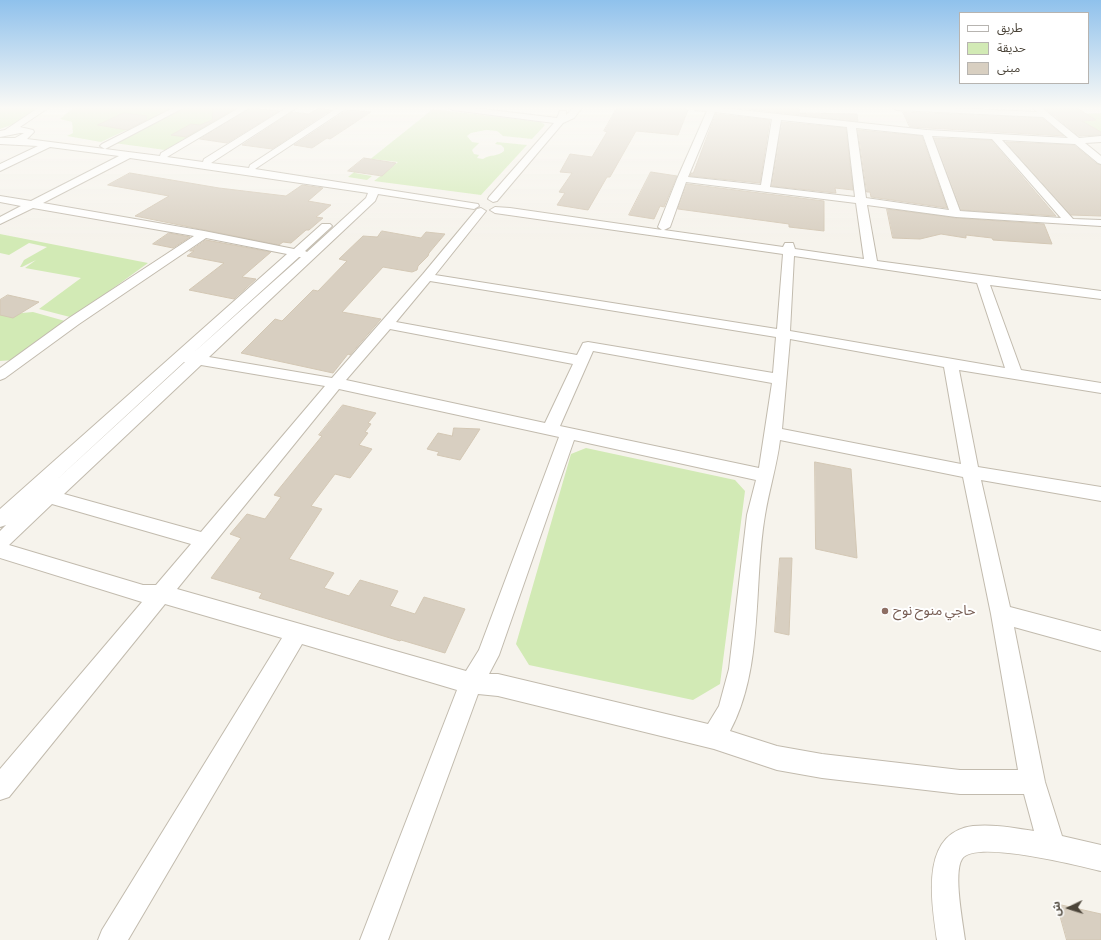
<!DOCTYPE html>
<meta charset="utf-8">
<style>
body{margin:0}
#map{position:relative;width:1101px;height:940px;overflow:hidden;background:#f6f3ec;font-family:"Alegreya Sans","Noto Sans Arabic",sans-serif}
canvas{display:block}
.legend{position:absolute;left:959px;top:12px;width:130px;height:72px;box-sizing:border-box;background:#fff;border:1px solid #b7b4b0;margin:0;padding:5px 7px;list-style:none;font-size:12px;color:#4b4439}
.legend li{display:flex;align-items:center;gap:8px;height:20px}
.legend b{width:20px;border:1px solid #b7b4b0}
.north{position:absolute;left:1049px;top:888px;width:40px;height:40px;-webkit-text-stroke:3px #fff;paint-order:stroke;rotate:266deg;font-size:11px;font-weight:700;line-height:16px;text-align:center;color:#4b4439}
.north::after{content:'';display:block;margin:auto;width:14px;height:18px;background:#4b4439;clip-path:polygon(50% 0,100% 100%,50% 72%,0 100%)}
</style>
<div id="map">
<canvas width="1101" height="940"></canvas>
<ul class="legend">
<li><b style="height:5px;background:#fff"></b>طريق</li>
<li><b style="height:11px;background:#d2eab5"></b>حديقة</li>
<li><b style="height:11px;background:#d8cfc1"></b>مبنى</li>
</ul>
<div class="north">ش</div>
</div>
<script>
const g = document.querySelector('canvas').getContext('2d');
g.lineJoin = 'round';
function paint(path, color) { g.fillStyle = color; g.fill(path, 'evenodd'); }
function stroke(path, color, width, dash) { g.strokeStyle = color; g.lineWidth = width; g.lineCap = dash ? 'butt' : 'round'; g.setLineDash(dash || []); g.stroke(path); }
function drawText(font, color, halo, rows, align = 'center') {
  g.font = font + ' "Alegreya Sans","Noto Sans Arabic",sans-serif'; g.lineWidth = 4; g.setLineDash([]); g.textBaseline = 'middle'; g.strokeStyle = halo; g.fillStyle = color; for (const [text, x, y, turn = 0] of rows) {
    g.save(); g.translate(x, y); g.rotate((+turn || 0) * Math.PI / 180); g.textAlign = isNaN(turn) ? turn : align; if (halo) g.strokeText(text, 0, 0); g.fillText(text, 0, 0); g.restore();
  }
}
const green = new Path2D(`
 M0,108H43L20,122L0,129Z
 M73,108H173L101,142L67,136L73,133L72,122L60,119Z
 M183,108H242L165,150L114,143Z
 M433,109L541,122L545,125L532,139L503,136L497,131L486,130L471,133L467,136L472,142L479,143L472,150L474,154L479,155L477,158L483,159C490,154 498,157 504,151V148L501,145L495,144L497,142L527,145L481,195L374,181L398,162L372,159L355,173L372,176L367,180L348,177Z
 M1101,113V135L1054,115Z
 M0,234L148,263L14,360L0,361V315L33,312L65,321L70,317L39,309L81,278L25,268L36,260L22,267H20L24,260L47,247L29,243L9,255L0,253Z
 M586,448L735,480L745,491L720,684L693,700L529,665L516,644L571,454Z`);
const building = new Path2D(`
 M213,108H236L186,137L171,135L191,124L200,125L212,120Z
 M250,108L279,111L227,143L200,139Z
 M319,108L331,110L272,149L242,145L292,112L308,114Z
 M617,108H685V109L688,110L678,135L636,131L610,177H607L588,210L557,205L565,193L559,192L572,173L560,172L570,154L592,157L607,132L604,131Z
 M738,108H791L799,109V113L857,114L858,121Z
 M1045,108H1077L1096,120L1082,121L1101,132V135L1079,136Z
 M349,110L371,112L330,139L327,138L312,148L294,145L344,112Z
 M903,112L1042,118L1064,136L910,127Z
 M124,113L147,116L146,120L127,130L98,125Z
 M716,114L770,120L760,183L690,176L691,173H693Z
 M782,122L846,128L853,190L835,188L836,193L772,186Z
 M858,130L922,136L947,208L871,197L870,192H867Z
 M934,138L991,140L1056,216L961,210Z
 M1006,142L1074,145L1097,164L1101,165V216L1071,215Z
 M364,158L396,163L382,176L348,171Z
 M651,172L677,176L664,207L660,206L654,219L629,215Z
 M130,173L219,188L286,196L302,185L323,188L308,201L331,205L316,217L323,218L309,230H306L291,243L283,242L279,245L135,216L169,196L108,185Z
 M687,184L824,201V231L789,227V224L678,209Z
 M887,209L956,218L1044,224L1052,244L993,240L992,238L966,235V238L941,234L920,239L893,238Z
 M382,231L421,238L426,232L445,234L429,253L428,256L418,266L417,270L412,272L383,267L342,312L381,319L350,355L348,354L333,373L241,353L275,319L282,321L313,290L318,291L347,261L339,259L363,236L377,237Z
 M169,233L190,237L173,248L153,244Z
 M206,240L271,252L242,277L256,279L234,299L189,290L224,263L187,256L194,251H190Z
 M8,295L39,302L13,318L0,315V300Z
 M343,405L376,413L368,423L371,424L365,432L368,433L359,445L372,449L350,478L335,474L311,506L322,509L289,559L334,573L324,588L349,596L360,580L398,591L390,606L415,614L424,597L465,609L445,653L401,640L400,641L259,598L262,593L211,578L241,538L230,534L247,514L265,519L281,497L274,495L322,436L319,435Z
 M454,428L480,429L460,460L437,455L439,452L427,449L438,433L452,436Z
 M815,462L851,469L857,558L816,549Z
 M780,558H792L789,635L775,632Z
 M1057,904L1101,914V940H1067Z`);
const minor = new Path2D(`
 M38,108H48L20,127L33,130L34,132L27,139L105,149L100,146L102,144L173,108H183L105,149L160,156L161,153L239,108H249L167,157L203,162L204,159L286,108H296L211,163L249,168L250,165L337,108H347L255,169L478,204L479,206L474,209L378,194L375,201L209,357L332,378L423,274L477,209L481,208L486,211L435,275L777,329L783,254L495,213L490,210L495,207L510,208L662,230L658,227L677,179L707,111L695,110L694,108H722L927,130L1068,138L1043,117L897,110L893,108H951L1037,112L1033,108H1042L1079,138L1101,136V142L1085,143L1101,156V164L1098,163L1075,144L1002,140L1073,219L1101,220V226L956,217L867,205L877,261L1101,291V299L990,285L1021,370L1101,383V393L959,370L978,467L1101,487V501L981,480L1010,607L1101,631V651L1014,627L1045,782L1062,836L1101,845V871C1080,866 974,839 962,859C953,873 963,923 965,940H937C932,902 919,833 973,826C994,824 1014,828 1034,831L1024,794H960L822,778L777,770L714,749L498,696L478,694L388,940H360L457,690L302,644L128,940H98L102,930L282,638L165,604L9,797L0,800V769L142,602L0,558V531L6,525L0,527V509L287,254L206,238L79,324L5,378L0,380V368L69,318L194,236L33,208L0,224V217L21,206L0,202V196L31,201L119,156L50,147L0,171V164L38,146L0,144V138H15L24,133H20L0,137V131L5,130ZM715,112L772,119L761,185L688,177ZM781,120L847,127L855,197L770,187ZM856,128L923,135L949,210L866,198ZM932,136L992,139L1061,218L960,211ZM130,158L368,193L366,198L307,252L305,251L330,228L332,226L330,224H322L294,249L204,231L43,203ZM686,182L856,203L864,259L795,249L793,243H785L783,247L664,230L670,227ZM794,256L977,283L1005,368L790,331ZM299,257H301L192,354ZM430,281L776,337L773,373L588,342L583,343L577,355L396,322ZM390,329L573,364L545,423L346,380ZM790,339L944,367L961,464L782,429ZM593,351L772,383L759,468L560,426ZM184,362H185L53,483ZM201,365L325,386L201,532L64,494ZM339,389L559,437L479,650L466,671L177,589ZM574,440L756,480L747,515L729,669L719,706L708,724L498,674H489L499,655ZM780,440L963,477L991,614L1018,770H960L822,754L777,746L730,731C764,668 753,584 765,515C769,490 777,465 780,440ZM52,504L191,544L156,585H143L9,545Z
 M449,108H474L557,118L560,111H566V115L573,108H582L574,118L563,123L497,201L493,202L488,199L489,197L554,123L453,110Z`);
const markers = [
 [885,611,4,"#8d6e63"]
];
const nearEducationnames = [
 ["حاجي منوح نوح",893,611]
];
paint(green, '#d2eab5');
paint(building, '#d8cfc1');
stroke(building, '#d3c7b4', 1);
stroke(minor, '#c2bbae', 2);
paint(minor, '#fff');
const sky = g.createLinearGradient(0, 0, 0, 240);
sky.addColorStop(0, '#8fc1ec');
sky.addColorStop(0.45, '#fbfaf6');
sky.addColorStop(1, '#fbfaf600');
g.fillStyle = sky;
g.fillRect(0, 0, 1101, 240);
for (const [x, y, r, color] of markers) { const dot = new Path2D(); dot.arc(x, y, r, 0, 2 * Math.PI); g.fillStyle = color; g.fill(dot); stroke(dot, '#fff', 1.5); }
drawText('14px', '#785e54', '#fff', nearEducationnames, 'left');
</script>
